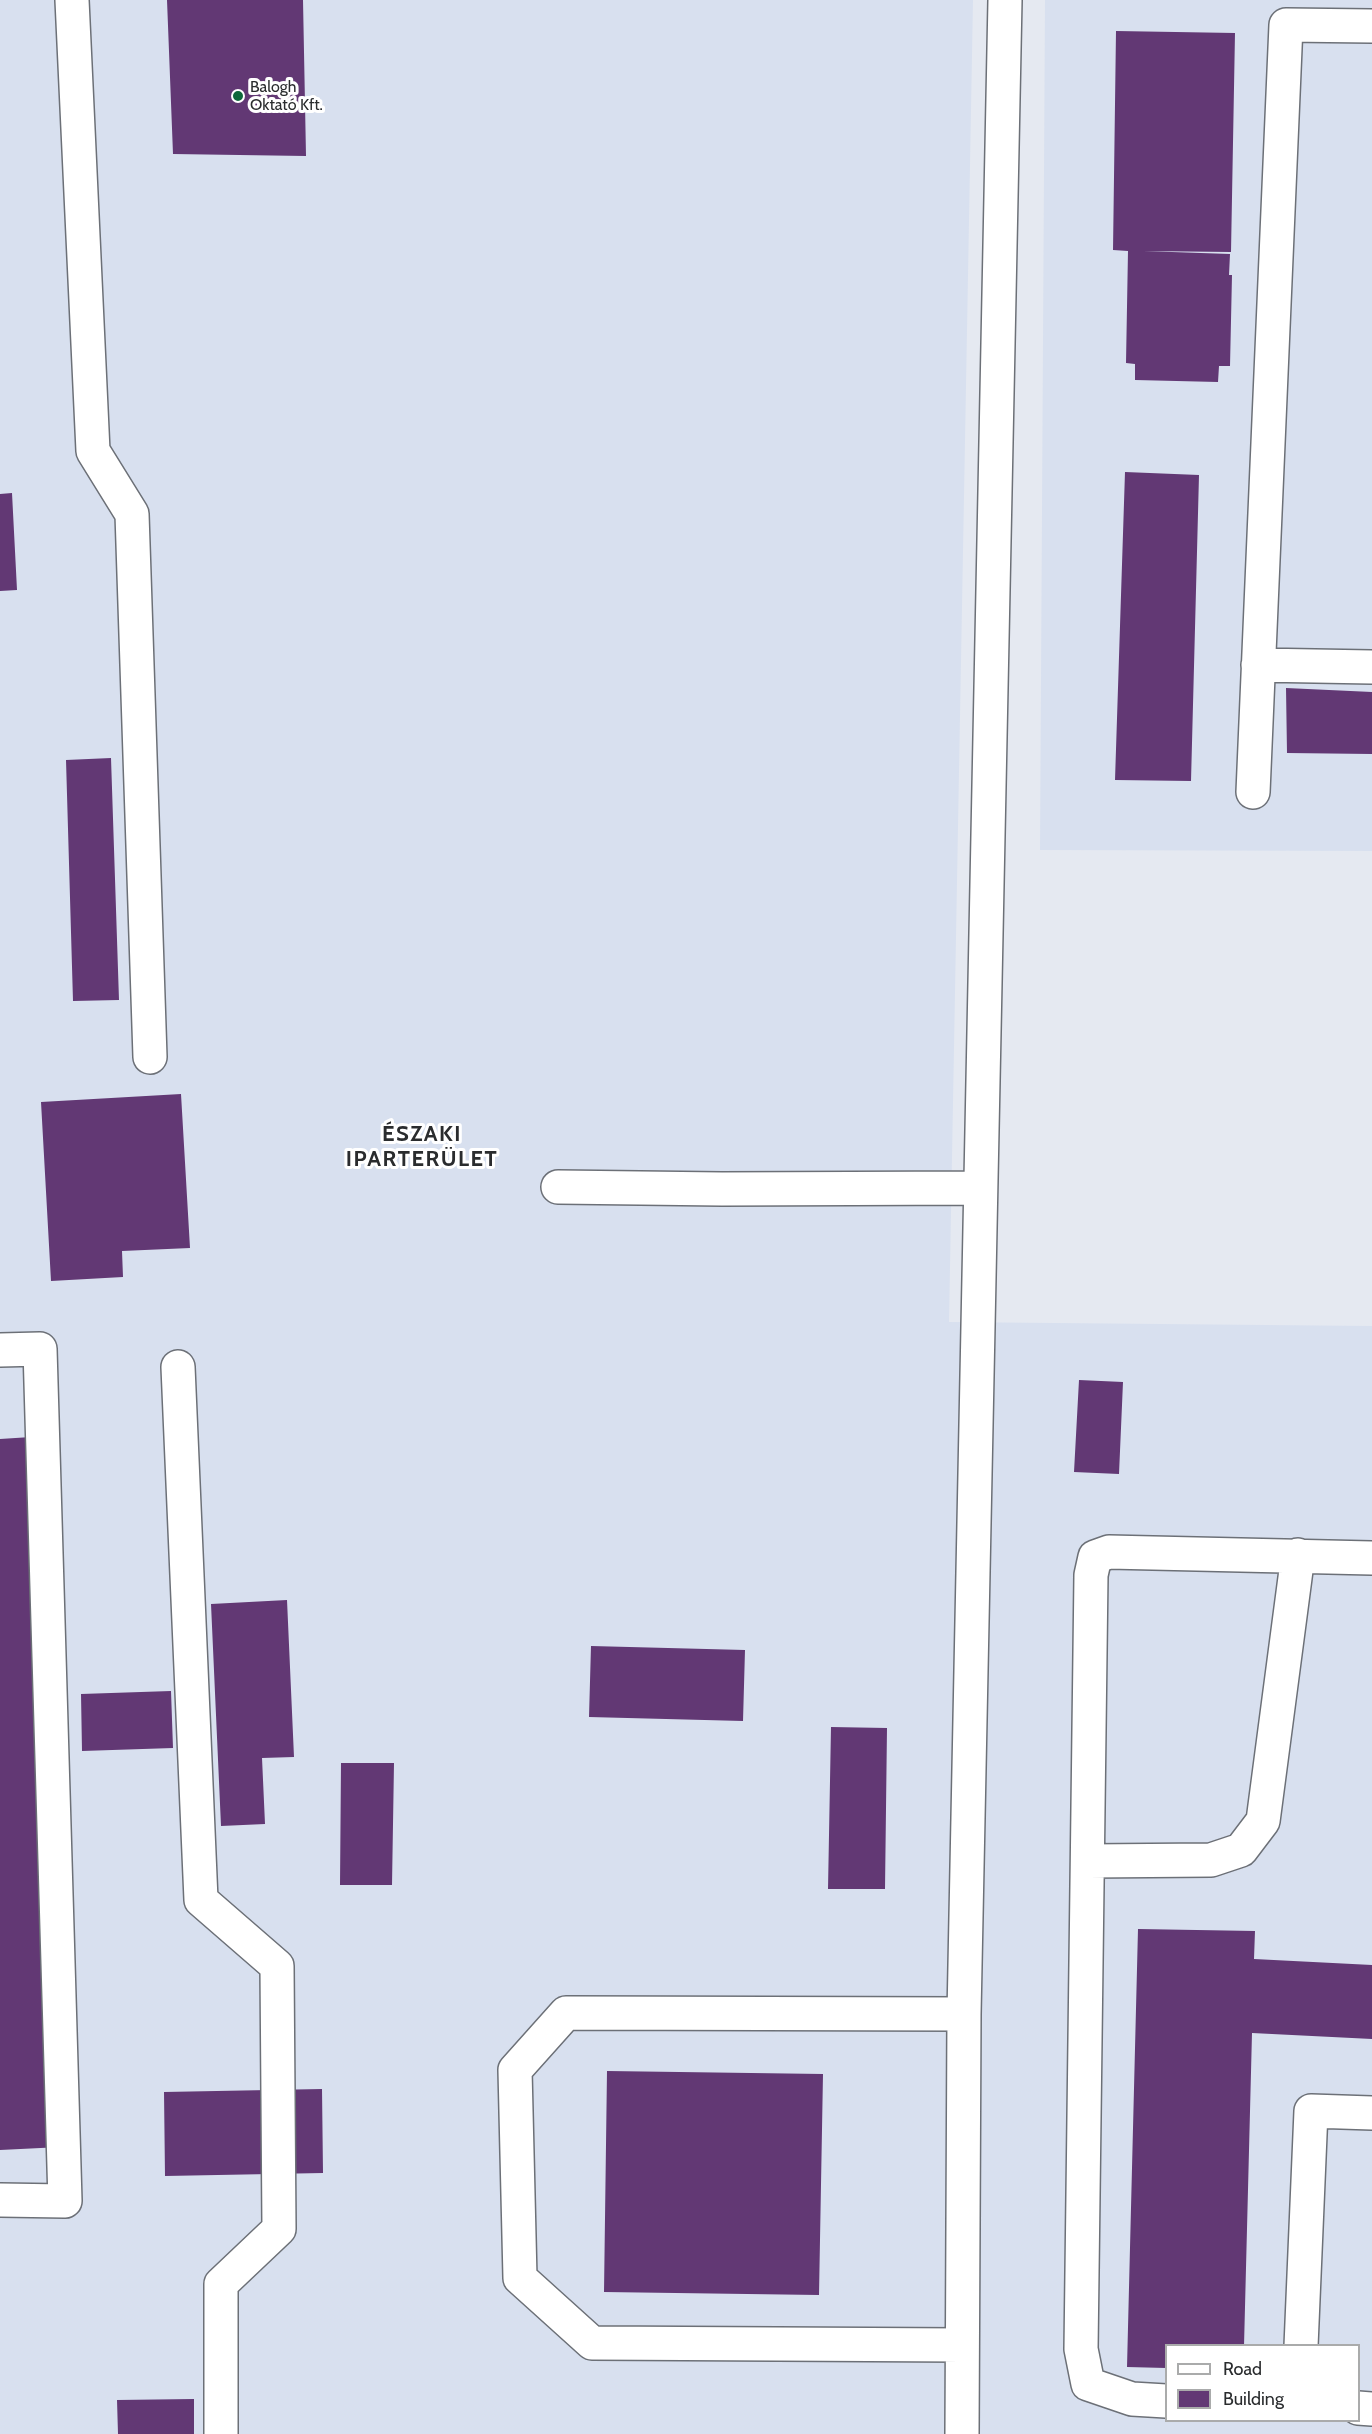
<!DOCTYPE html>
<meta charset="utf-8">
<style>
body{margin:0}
#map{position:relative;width:1372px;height:2434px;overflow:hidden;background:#e5e9f1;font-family:Cabin,sans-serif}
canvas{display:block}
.legend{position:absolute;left:1165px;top:2344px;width:195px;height:78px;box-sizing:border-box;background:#fff;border:2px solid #aaabab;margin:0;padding:8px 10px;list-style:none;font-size:18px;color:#2a2c2e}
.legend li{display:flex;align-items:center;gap:12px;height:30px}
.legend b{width:30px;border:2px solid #aaabab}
</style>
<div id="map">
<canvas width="1372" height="2434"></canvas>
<ul class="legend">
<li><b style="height:8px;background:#fff"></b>Road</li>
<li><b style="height:16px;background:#623874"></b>Building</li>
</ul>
</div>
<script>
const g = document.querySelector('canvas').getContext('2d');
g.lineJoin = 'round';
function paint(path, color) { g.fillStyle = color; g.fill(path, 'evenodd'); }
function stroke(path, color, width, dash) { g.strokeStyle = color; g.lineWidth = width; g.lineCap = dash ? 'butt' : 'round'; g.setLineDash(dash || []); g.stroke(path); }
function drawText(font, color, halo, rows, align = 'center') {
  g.font = font + ' Cabin,sans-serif'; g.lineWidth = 6; g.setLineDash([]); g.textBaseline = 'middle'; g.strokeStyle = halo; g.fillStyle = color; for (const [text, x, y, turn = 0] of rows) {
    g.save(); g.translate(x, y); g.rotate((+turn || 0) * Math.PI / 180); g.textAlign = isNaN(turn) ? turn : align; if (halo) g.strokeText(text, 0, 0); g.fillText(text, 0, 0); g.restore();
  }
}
const built = new Path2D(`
 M0,0H973L949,1322L1372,1326V2434H0ZM1166,2346H1358V2420H1166Z
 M1045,0H1372V851L1040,850Z`);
const building = new Path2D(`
 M167,0H303L306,156L173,154Z
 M1116,31L1235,33L1231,252L1143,251L1230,254L1229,275H1232L1230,366H1219L1218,382L1135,380V364L1126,363L1128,251L1113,250Z
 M1125,472L1199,475L1191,781L1115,780Z
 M12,493L17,590L0,591V494Z
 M1286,688L1372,692V754L1287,753Z
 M111,758L119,1000L73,1001L66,760Z
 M181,1094L190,1248L122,1251L123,1277L51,1281L41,1102Z
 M1079,1380L1123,1382L1119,1474L1074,1472Z
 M31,1437L61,2147L0,2150V1439Z
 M287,1600L294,1757L262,1758L265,1824L221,1826L211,1604Z
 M591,1646L745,1650L743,1721L589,1717Z
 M171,1691L173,1748L82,1751L81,1694Z
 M831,1727L887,1728L885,1889H828Z
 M341,1763H394L392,1885H340Z
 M1138,1929L1255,1931L1254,1959L1372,1965V2039L1252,2033L1244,2346H1166V2368L1127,2367Z
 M607,2071L823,2074L819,2295L604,2292Z
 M322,2089L323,2173L165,2176L164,2092Z
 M194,2399V2434H118L117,2400Z`);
const minor = new Path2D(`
 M72,0L93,451L132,514L150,1057
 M1258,665L1372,667
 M1253,792L1286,25L1372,26
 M558,1187L722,1189L980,1188
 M0,1350L40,1349L65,2201L0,2200
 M178,1367L201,1900L277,1966L279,2229L221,2284V2434
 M1089,1861L1211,1860L1241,1850L1263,1821L1298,1555
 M962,2345L592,2343L520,2278L515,2070L566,2013L964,2014
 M1301,2346L1311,2111L1372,2113
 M1166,2401L1132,2399L1088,2384L1081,2349L1091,1575L1095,1557L1109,1552L1372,1558
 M1358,2408L1372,2409
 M962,2434L964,2014L1005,0`);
const markers = [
 [238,96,6,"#0d673a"]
];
const poiNames = [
 ["Balogh",250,87],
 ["Oktató Kft.",250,105]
];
const districtNames = [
 ["ÉSZAKI",422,1135],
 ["IPARTERÜLET",422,1160]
];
paint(built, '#d8e0ef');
paint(building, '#623874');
stroke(minor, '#6c7077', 36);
stroke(minor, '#fff', 33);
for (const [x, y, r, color] of markers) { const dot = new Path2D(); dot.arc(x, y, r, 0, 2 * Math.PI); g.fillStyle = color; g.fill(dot); stroke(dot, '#fff', 2); }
drawText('16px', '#2a2c2e', '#fff', poiNames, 'left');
g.letterSpacing = '1.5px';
drawText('bold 22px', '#2a2c2e', '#fff', districtNames);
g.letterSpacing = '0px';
</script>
